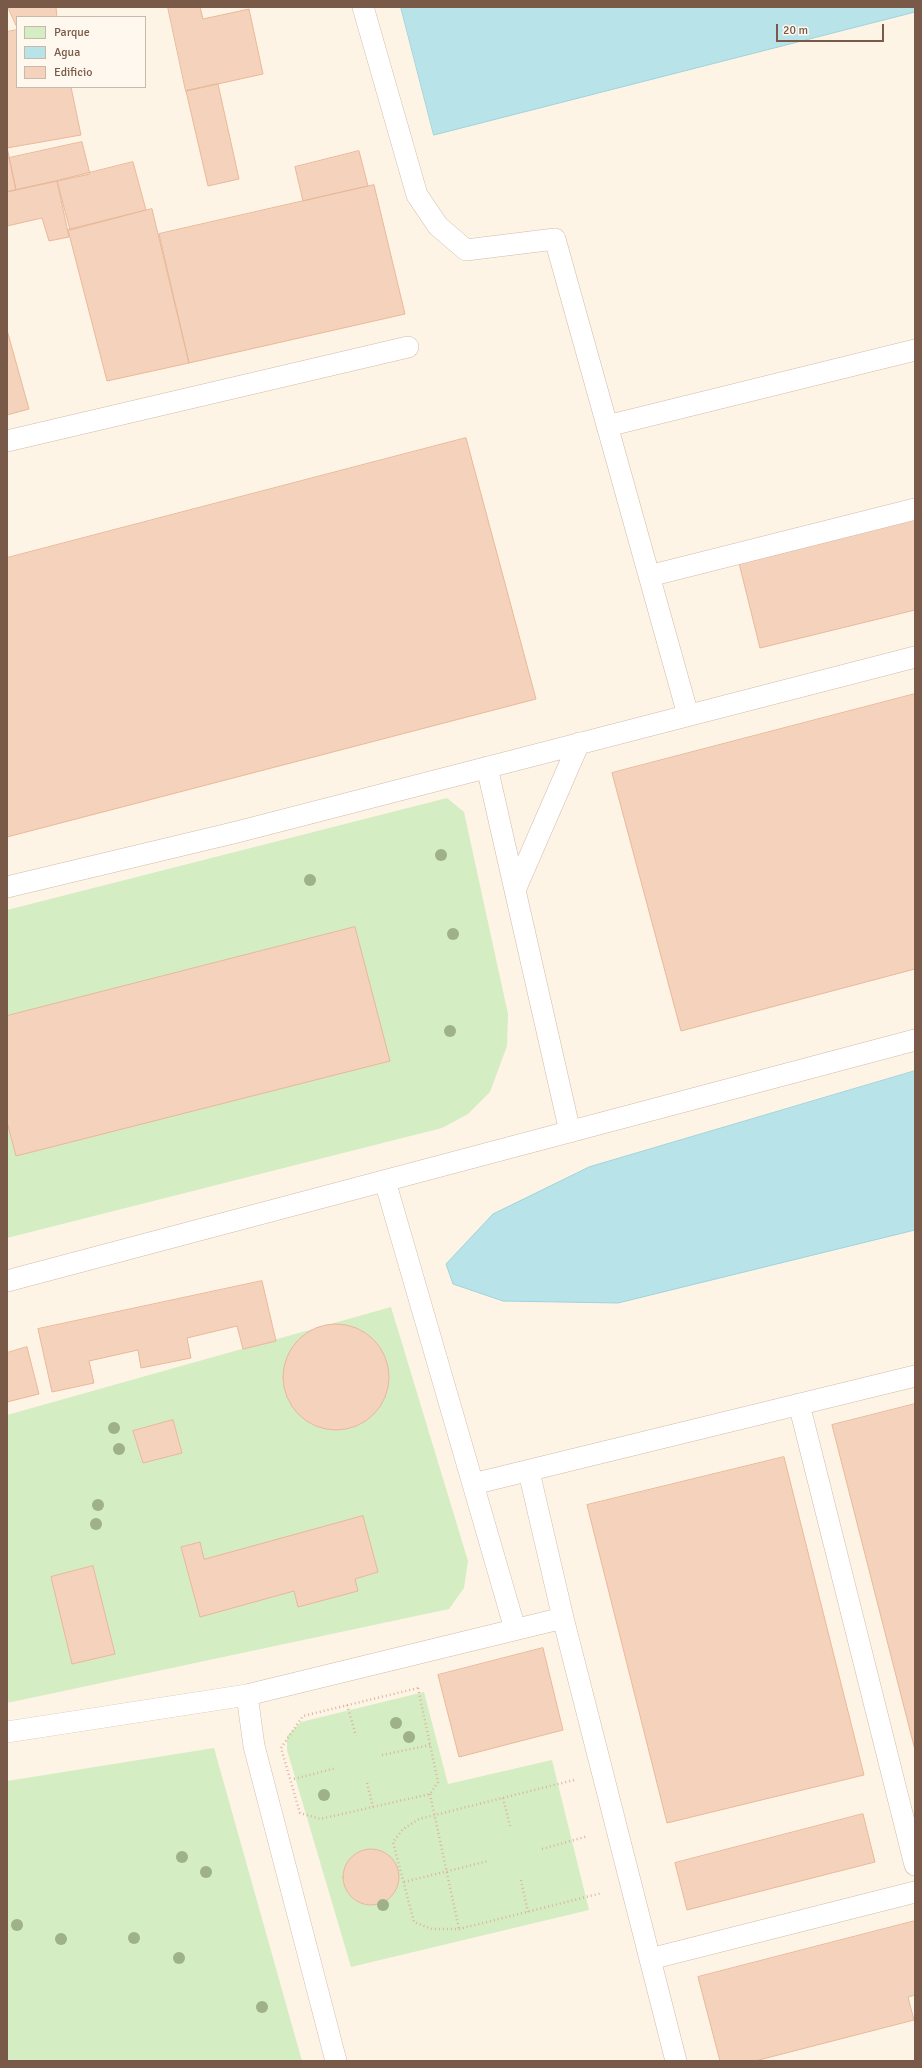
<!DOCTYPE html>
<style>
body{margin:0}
#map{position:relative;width:922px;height:2068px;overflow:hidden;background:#fef4e6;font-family:Signika,sans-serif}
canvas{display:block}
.frame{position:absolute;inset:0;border:8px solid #795948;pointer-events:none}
.legend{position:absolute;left:16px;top:16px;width:130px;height:72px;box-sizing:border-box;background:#fff8ee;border:1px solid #c9b8ac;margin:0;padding:5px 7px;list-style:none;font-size:12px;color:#795948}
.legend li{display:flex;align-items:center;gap:8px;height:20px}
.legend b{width:20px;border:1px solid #c9b8ac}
.scale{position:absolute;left:776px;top:24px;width:108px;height:18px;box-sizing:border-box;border:2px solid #795948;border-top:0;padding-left:5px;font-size:12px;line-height:14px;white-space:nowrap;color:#795948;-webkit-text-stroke:3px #fff8ee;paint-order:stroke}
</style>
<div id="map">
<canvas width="922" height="2068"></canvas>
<div class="frame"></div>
<ul class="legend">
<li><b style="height:11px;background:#d4edc3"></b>Parque</li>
<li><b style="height:11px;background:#b8e3e9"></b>Agua</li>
<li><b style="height:11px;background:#f5d2bb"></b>Edificio</li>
</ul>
<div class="scale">20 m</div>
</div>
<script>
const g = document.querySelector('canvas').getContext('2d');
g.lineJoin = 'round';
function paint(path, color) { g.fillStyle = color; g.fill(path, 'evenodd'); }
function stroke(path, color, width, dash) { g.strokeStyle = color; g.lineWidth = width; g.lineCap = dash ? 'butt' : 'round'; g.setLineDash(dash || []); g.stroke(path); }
const green = new Path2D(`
 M447,798L464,812L508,1014L507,1046L490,1092L468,1114L442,1128L7,1238V910Z
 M391,1307L468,1561L464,1588L449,1609L7,1703V1415Z
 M424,1692L448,1784L552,1760L589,1910L351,1967L287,1750V1736L301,1722Z
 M214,1748L302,2061H7V1781Z`);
const water = new Path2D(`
 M401,7H915V12L434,135Z
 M915,1071V1230L618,1303L503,1301L453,1284L446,1264L493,1214L589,1167Z`);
const building = new Path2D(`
 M8,7H56L57,17H17L16,25Z
 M168,7H200L203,19L249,9L263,74L186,91Z
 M17,30V87H71L81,135L7,148V32Z
 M218,84L239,179L208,186L186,91Z
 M82,142L90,174L16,190L9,158Z
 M7,147L16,190L7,192Z
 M359,151L368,186L303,201L295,167Z
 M133,162L146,210L70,230L57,181Z
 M57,181L69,237L49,241L42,218L7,226V192Z
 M374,185L405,314L189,363L159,234Z
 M152,209L189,363L107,381L68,230Z
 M7,330L29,409L7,415Z
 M466,438L536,699L7,837V558Z
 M915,510V610L760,648L737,555Z
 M915,694V969L681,1031L612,773Z
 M355,927L390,1061L16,1156L7,1122V1016Z
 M262,1281L276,1341L243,1349L237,1326L187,1338L191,1358L141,1368L138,1350L89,1361L94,1383L52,1392L38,1329Z
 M283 1377a53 53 0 1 1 106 0a53 53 0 1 1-106 0Z
 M27,1347L39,1394L7,1402V1353Z
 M915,1404V1750L832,1425Z
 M173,1420L182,1453L143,1463L133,1431Z
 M784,1457L864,1775L667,1823L587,1505Z
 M363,1516L378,1572L355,1579L358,1591L298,1607L294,1591L200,1617L181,1547L200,1542L204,1559Z
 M93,1566L115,1654L72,1664L51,1577Z
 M543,1648L563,1730L459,1757L438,1675Z
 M863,1814L875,1862L687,1910L675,1863Z
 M343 1877a28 28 0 1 1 56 0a28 28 0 1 1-56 0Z
 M915,1921V1995L908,1997L914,2020L755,2061H720L698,1977Z`);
const path = new Path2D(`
 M418,1688L438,1782L430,1794L320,1819L300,1813L281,1748L303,1716Z
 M347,1705L356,1736
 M382,1755L430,1745
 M294,1779L336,1768
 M574,1780L419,1819L403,1829L393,1842L414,1922L432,1929H459L602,1893
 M367,1783L373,1807
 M430,1794L459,1929
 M503,1798L510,1826
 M542,1849L588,1836
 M521,1880L528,1912
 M404,1882L488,1861`);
const lane = new Path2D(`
 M363,7L417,195L438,226L466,250L555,239L688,715
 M607,426L915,350
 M7,441L408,347
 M649,576L915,509
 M487,767L570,1132
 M7,887L237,832L915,657
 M515,890L579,743
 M385,1181L515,1629
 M7,1281L915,1040
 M799,1404L915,1865
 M529,1472L563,1618L676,2061
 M473,1484L915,1376
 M247,1695L254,1746L336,2061
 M7,1732L247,1695L563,1618
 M650,1959L915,1892`);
const trees = [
 [441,855],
 [310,880],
 [453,934],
 [450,1031],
 [114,1428],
 [119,1449],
 [98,1505],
 [96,1524],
 [396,1723],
 [409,1737],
 [324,1795],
 [182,1857],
 [206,1872],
 [383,1905],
 [17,1925],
 [134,1938],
 [61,1939],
 [179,1958],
 [262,2007]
];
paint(green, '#d4edc3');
paint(water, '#b8e3e9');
stroke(water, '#9ed3dc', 1);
paint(building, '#f5d2bb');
stroke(building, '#e9b89a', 1);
stroke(lane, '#d1bbaa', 22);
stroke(path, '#dbb59e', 2.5, [1, 3]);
stroke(lane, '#fff', 21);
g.fillStyle = '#9eb188';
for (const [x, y] of trees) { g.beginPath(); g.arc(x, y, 6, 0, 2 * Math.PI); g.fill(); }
</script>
